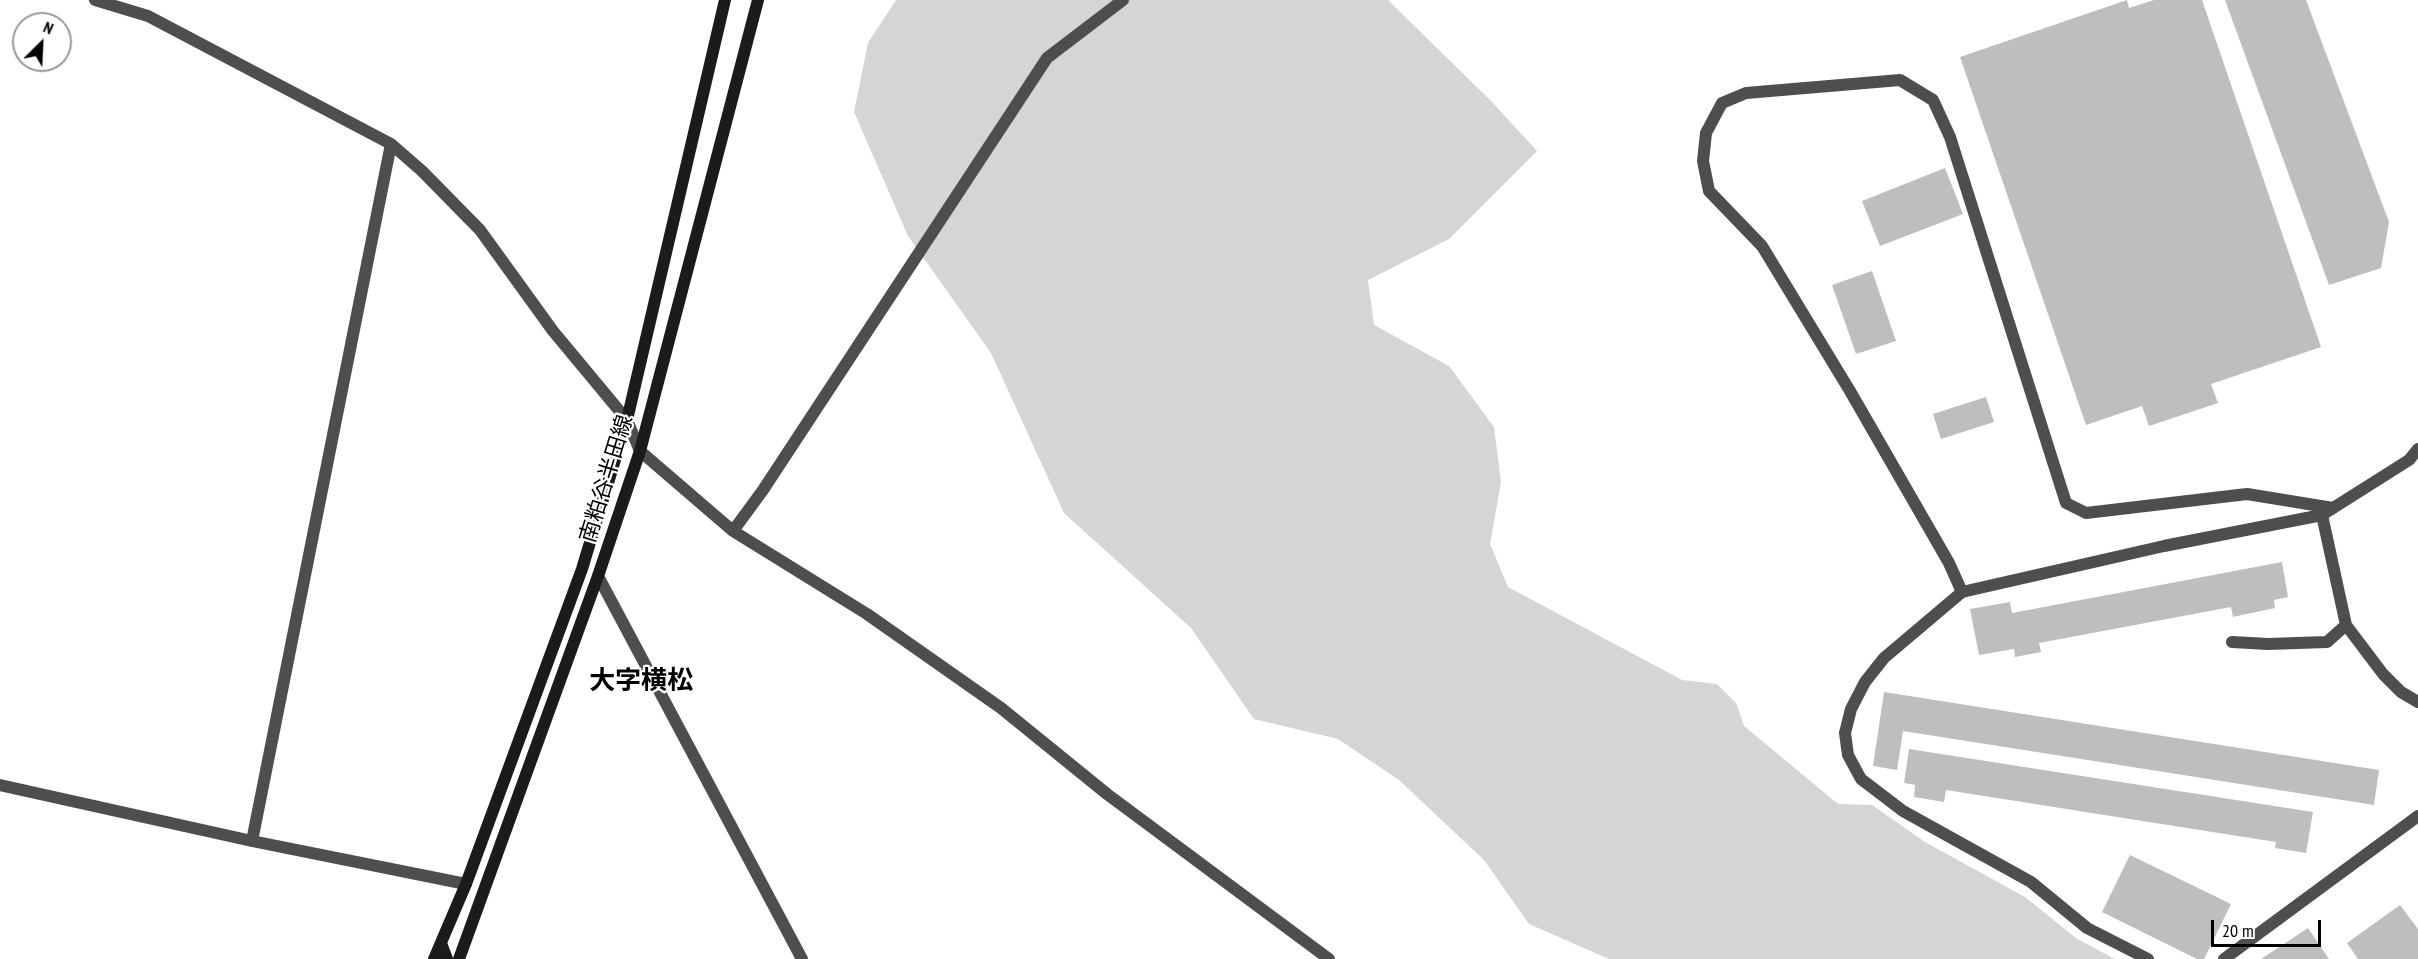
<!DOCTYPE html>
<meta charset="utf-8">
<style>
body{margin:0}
#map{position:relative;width:2418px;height:959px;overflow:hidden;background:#fff;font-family:"PT Sans Narrow",sans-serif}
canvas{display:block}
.north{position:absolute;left:12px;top:12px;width:60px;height:60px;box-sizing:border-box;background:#fff;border:2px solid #999;border-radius:50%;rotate:24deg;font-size:16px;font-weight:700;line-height:24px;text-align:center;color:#000}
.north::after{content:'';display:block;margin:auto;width:21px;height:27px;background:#000;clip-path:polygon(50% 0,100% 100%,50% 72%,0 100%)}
.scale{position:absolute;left:2211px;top:920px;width:110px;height:27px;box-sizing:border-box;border:3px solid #000;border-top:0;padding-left:8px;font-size:18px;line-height:21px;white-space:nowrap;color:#000;-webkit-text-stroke:4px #fff;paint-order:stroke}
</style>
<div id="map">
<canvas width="2418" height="959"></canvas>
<div class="north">N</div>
<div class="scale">20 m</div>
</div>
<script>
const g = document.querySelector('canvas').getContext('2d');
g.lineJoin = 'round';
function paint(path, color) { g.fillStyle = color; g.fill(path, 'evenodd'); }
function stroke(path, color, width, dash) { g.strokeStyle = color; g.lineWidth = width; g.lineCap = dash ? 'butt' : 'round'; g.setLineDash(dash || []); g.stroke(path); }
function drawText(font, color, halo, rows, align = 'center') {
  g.font = font + ' "PT Sans Narrow","Noto Sans JP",sans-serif'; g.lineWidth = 4.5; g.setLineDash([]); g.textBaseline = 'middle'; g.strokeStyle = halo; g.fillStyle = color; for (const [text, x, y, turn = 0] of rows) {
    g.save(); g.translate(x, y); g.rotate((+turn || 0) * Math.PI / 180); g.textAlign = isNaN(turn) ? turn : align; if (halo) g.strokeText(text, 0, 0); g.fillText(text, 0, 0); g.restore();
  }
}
const green = new Path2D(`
 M896,0H1388L1492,102L1537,151L1449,239L1368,280L1374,325L1449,366L1494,427L1501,482L1490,544L1508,587L1682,680L1717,684L1736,703L1744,726L1838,804L1872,805L1925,842L2025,897L2076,938L2115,959H1609L1529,924L1484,860L1399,780L1338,739L1254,719L1191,628L1064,513L991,353L908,236L854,112L868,43Z`);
const building = new Path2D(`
 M2127,0L2129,8L2154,0H2202L2321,347L2211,384L2218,403L2149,426L2142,406L2086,425L1960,57Z
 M2225,0H2306L2389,222L2381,268L2329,285Z
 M1945,168L1963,214L1880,246L1862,201Z
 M1872,271L1896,341L1856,354L1832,285Z
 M1986,397L1994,422L1941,439L1933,414Z
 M2282,562L2288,597L2274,600L2275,608L2233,617L2231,607L2039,643L2041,652L2015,657L2014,649L1979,655L1970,609L2010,602L2012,613Z
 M1884,692L2379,770L2374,805L1903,731L1897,770L1873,766Z
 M1909,749L2313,812L2306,853L2275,848L2276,842L1946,790L1944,802L1914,797L1915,785L1904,783Z
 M2130,855L2231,904L2204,959H2197L2102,912Z
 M2400,905L2418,929V959H2358L2347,943Z
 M2308,928L2329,959H2261Z`);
const lane = new Path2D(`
 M2322,515L2346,625L2383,674L2401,692L2418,702
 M1962,592L1949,563L1850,391L1762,246L1709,191L1703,161L1706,133L1722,103L1746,93L1900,80L1933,100L1950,137L2066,503L2086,513L2247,494L2333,508
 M2232,642L2268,644L2327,642L2346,625
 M2224,959L2418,816`);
const street = new Path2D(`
 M95,0L148,16L391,144L422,171L480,230L553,331L627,420L640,451L733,531L867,614L1001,708L1107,794L1329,959
 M733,531L763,490L1047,58L1123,0
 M598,576L802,959
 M0,785L252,841L466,884
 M252,841L391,144
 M2148,959L2087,928L2031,882L1903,811L1861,779L1848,755L1845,733L1851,709L1865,682L1884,658L1962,592L2164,546L2322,515L2409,460L2418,449`);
const secondary = new Path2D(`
 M441,943L447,959
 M434,959L466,884L582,569L627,420L725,0
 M459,959L598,576L640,451L758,0`);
const streetNames = [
 ["南粕谷半田線",607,479,-73]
];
const quarterNames = [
 ["大字横松",641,682]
];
paint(green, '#d5d5d5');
paint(building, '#bebebe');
stroke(lane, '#4e4e4e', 12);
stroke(street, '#4e4e4e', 12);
stroke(secondary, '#1b1b1b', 12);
drawText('22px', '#000', '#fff', streetNames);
drawText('bold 26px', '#000', '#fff', quarterNames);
</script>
